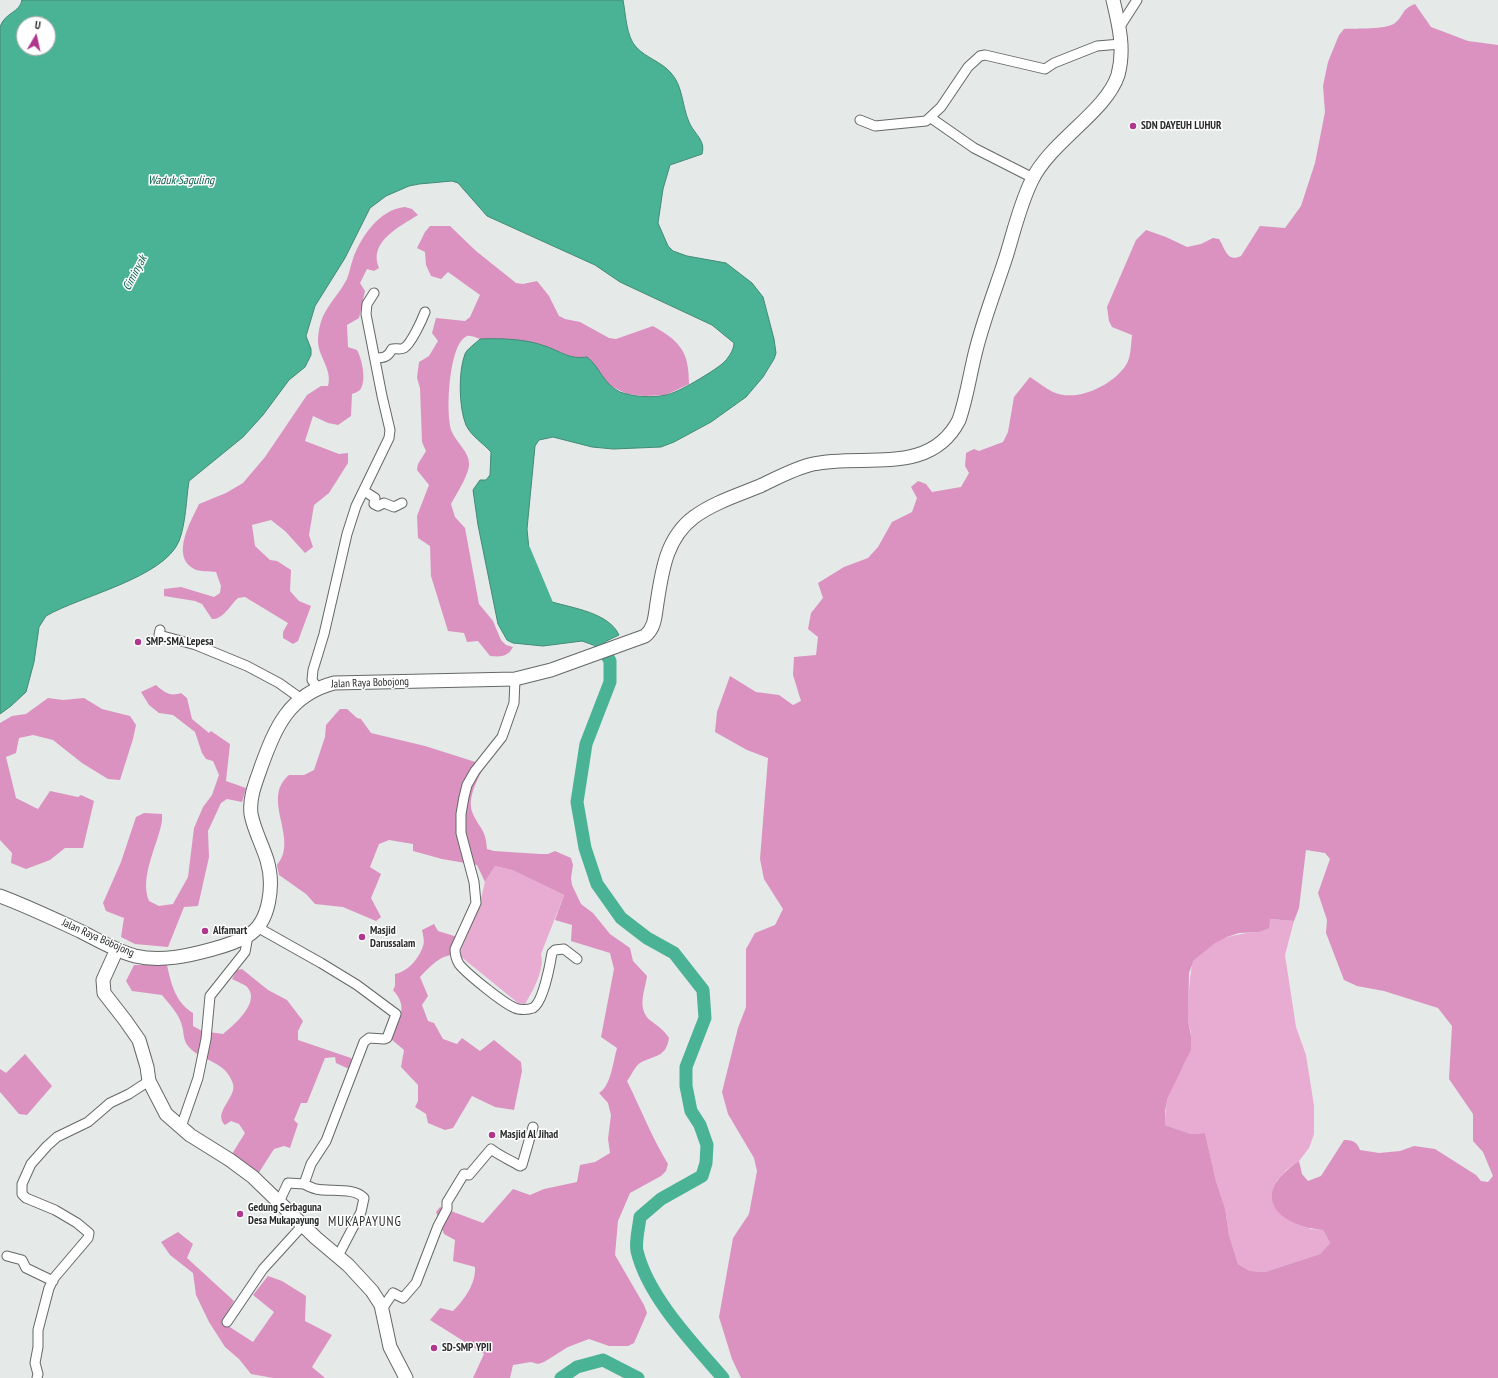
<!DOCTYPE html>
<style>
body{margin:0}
#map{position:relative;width:1498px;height:1378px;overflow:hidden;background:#e5e9e7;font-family:"PT Sans Narrow",sans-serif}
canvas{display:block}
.north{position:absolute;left:16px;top:16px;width:40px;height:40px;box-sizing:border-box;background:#fff;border:1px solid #aaa;border-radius:50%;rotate:9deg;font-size:11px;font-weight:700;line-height:16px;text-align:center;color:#2a2b2b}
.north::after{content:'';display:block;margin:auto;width:14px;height:18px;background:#af388e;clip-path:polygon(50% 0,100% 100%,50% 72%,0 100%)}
</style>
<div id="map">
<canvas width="1498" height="1378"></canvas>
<div class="north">U</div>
</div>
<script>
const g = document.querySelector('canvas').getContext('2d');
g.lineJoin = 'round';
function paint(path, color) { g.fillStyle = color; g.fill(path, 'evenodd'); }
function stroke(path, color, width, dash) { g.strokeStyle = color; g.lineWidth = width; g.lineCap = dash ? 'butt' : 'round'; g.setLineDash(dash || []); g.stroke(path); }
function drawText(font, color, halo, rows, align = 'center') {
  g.font = font + ' "PT Sans Narrow",sans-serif'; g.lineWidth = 3; g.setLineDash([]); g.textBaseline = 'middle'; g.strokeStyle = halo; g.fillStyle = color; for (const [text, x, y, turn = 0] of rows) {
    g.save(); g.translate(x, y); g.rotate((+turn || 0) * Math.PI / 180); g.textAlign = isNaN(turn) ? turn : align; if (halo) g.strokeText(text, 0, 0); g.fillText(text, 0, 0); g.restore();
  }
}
const green = new Path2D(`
 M495,866L512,870L564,895L541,954C545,969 533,991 525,1004L518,1003L459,955L480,903L485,882Z
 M1270,919L1294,921L1285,955L1296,1027L1306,1055L1314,1106V1134L1309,1148L1299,1161L1286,1170L1276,1182L1310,1229L1323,1230L1330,1243L1320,1254L1265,1272L1250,1271L1238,1264L1229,1235L1225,1208L1216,1181L1205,1133L1191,1134L1165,1125C1165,1107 1168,1091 1177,1075C1182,1068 1186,1063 1188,1054C1189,1048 1191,1041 1191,1036C1191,1031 1189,1026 1188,1021C1188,1009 1189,969 1194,960C1206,940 1237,933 1259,932Z`);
const forest = new Path2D(`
 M1415,4L1431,27L1468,41L1498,45V1378H741L732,1359L719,1317L733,1238L749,1214L757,1171L754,1158L728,1114L722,1092L738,1028L746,1007V949L755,933L775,925L783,909L764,879L760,859L768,758L747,750L715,732L717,712L730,676L756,692L779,695L793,705L801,701L793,675L794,657L816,655L818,637L808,629L811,613L823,598L818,583L844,567L868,558L878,547L892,522L912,512L917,498L911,487L918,481L926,484L932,492L961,487L969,473L965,466L966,453L974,449L979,451L1003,442L1008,432L1014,397L1030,377C1038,382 1045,388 1053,392C1077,403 1113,385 1126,365C1131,358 1131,344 1132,335L1112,327L1109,321L1107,307L1136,240L1146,230L1166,237L1187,247L1201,244L1213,238L1219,239C1225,248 1227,263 1241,256L1260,226L1285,228L1301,206L1315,163L1325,112L1323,86L1328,62L1339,35L1344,29C1356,28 1386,30 1395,23C1405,15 1400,10 1415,4ZM1306,850L1325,853L1330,859L1318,893L1327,920L1326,933L1344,980L1357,986L1384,991L1438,1008L1452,1026L1449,1079L1473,1114V1141L1483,1152L1493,1176L1488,1182L1481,1181L1476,1175L1435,1149L1414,1146L1400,1151L1379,1153L1360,1150C1357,1142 1353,1140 1344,1140L1321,1176L1308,1181L1302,1174L1299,1161C1249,1194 1275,1225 1323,1230L1330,1243L1320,1254L1265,1272L1250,1271L1238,1264L1229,1235L1225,1208L1216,1181L1205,1133L1191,1134L1165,1125V1111L1168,1097L1191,1050V1036L1188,1021L1189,973L1194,960L1215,943L1227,937L1239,933L1259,932L1269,928L1270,919L1294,921L1299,908Z
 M405,207L412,209L418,215C399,227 368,242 379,268L374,271L367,269L360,283L365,291L359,318L347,325L348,347L357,350C362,359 367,381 360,390C358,392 354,393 352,394L351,416L338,425L328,423L313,416L305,441L339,454L348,453V463L329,493L314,505L309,535L313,547L305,553L285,531L271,520L252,525L255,546L270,560L277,561L291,570L290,591L299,601L311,606L298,641L293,644L283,638V632L288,623L245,597L238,598C231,604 223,620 212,619L202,604L195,601L164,596V589L181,587L214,597L220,593L221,586L216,572C210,571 200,572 194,569C170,556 191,521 199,504L226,493L243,483L265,457L307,395L321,386H328C333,369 317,356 318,339C320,309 334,303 347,279C349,274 350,268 352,262C359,239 379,209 405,207Z
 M430,226H450L476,251L516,283L523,284L537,281L549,296L559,316L565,319L580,322L609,338L616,339L653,326C681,342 689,352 689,384L666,395L645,396L627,394L609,385L587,357C569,360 559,350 544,346C523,340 502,341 481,339C475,338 469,333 464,338C449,349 445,415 452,432C456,442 469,452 469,463C470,473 456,495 451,504L455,517L465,528L479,604L493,621L501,640L506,645L513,647C508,657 500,657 490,656L478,641L467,642L464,633L448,631L431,576L430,546L418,538L417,516L429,485L417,470L418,464L426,451L422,442L420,388L417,378L419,362L429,356L438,341L432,333L436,318L465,321L470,317L480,295L448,272L441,279L431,276L426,265L425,252L417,248L425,232Z
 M156,685C164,692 170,697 181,693L187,698L192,719L209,733L211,731L230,744L226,781L246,788L242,802L227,799L221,803L208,831L209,857L198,906L184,907L168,947L135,944L121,937L124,918L106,911L103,903L121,862L136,817L144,813L162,814V821C158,845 139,877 149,901L159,906L173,904L188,877L194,828L203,807L212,795L219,775L213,761L206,759L202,753L195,732L173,715L159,713L149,705L141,692Z
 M48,698L63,700L84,698L102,709L130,716L136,725L133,739L120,780L108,779L82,763L53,740L33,735L19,738L16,753L6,757L16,798L38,809L50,791L78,797L81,795L94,801L83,848H65L50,860L26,869L11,863L12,853L0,840V723L12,716L26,714Z
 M340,709H347L357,718L361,719L371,733L425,746L485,765C478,779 466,798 473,814C480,829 486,830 487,849L494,851L540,854H548L555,851L571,858L573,865L571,878L572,885L581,904L593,913L610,934L630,948L633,961L647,976C645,991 636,1009 651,1021C658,1026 664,1030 669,1038C666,1058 654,1055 640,1063C635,1066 631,1076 627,1081C641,1109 652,1138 668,1164L666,1171L661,1176L630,1193L618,1221L615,1255L644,1305L647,1313L634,1343L628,1346H609L589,1339L568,1347L544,1362L538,1364L531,1362L513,1365L510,1378H473L484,1354L430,1320L440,1308L453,1311C464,1300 476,1284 475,1267L453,1261L455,1240L444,1234L436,1212L440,1207L483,1223L513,1189L530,1195L544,1189L577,1182L580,1165L595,1162L610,1153L608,1139L611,1115L608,1103L599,1093C611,1086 613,1062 617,1048L601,1037L614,969L610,953L571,941L572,925L555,920L564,895L512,870L495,866L485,882L477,865L442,859L413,851V844L389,840L379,844L370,867L381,874L371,898L381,917L376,921L343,907L315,904L306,894L279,875L277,865C300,839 260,799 289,775H304L314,770L325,737L326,725Z
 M434,924L438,931L464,939L459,955C441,953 431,966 420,977L428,996L422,1005L428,1021L434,1023L443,1039L457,1044L462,1038L480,1051L494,1040L521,1062L522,1071L514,1110L495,1107L472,1096L453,1128L445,1130L428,1123L426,1114L415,1107L418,1101V1085L401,1067L404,1050L391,1039C399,1020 409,1007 393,990L395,986V974C407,972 419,959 423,946C425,942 423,935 422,930Z
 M134,965H167C171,984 176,1003 193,1013V1026L202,1031L223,1034C233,1026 260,1003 248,988C245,984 237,982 232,979L237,970L242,969L268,990L287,1000L303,1021L298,1031V1040L351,1058L352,1061L349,1069L336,1063L335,1057L325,1058L307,1103H301L294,1120L298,1124L290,1148L284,1146L274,1149L258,1174L232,1154L245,1133L239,1124L231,1121L225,1125C212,1113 237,1097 233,1084C226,1060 201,1062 188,1046C183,1040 184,1032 182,1026C180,1015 169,1004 162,995L132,991L126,981Z
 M25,1054L52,1086L27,1115L19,1114L0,1092V1069L6,1073Z
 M178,1232L193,1244L187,1258L234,1301L222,1322L253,1342L274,1312L253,1295L268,1276L282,1281L306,1296L305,1321L332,1335L312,1367L325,1378H273L251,1374L239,1359L225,1347L209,1322L196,1295L193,1273L170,1255L161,1242Z`);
const water = new Path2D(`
 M22,0H623C626,15 626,36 636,47C646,58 662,62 671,73C683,86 682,106 689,122C694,134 706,140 702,154L670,165L663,189L658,223L668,246L673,251L687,256L726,263L752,283L763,297L774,339L776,353L774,359L763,377L746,397L711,422L674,442L661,447L613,449L592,447L553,437L539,440L535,446L527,529L532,580L549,597L552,602C573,608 609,613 619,635L596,646L582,641L543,646L513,643L507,640L498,624L478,525L473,490L480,480H486L490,475L491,452C483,443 471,436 466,425C459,408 458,372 465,354C467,349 476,343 480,339C501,338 526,339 545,346C560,351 570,360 587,357C601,368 602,383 620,392C633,397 653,398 666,395C678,393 712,372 722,364C728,359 734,350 734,343L712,325L620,282L595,265L487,216L458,183L452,181L419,184L409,186L386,196L370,208L345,258L315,306L306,336L311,349V355L305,367L289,380L263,415L243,437L189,481C186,500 186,523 179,541C164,578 80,596 46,616L39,627L34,662L26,692L11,706L0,714V27C5,12 20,13 22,0ZM24,24H48V48H24Z`);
const river = new Path2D(`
 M524,550L547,605
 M599,642L610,661V682L586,744L577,802L585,848L597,884L621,918L647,938L674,953L703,990L705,1018L686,1067V1086L691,1111L700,1125L707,1145L706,1163L702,1176L661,1199L640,1217C639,1227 635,1242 637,1251C648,1297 693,1343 723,1378
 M561,1378L577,1367L603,1360L638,1378`);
const street = new Path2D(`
 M1119,28L1137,0
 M931,118L974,148L1033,178
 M860,120L875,126L926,121L941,107L968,67L980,56L985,55L1045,69L1054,63L1097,46L1121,44
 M375,358C384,358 388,357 392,349C395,348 401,350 404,348C411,344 422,320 425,312
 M364,491L375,498L374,504L378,506L384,503L394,507L402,503
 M160,630L159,635L196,645L247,666L279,683L300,698
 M515,679L514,703L502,737L475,771L467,785L464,797L461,814V833L474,882L476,903L455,949C455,955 456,959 459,964C467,974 503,1003 515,1008C519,1010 528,1010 533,1008C543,1002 550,965 552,953L555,950L564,949L577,959
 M317,687L312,680L313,670L324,634L347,534L356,506L389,438L390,430L382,396L366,314L367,304L374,293
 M257,927L321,963L357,985L396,1014L387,1038L384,1039L369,1038L364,1042L326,1141L311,1164L304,1184L288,1183L279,1202
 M181,1127L198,1078L206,1039L210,996L245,952L248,936
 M304,1184C308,1186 312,1188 316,1189C330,1192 354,1187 364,1198L361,1212L338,1256
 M7,1256L22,1260L26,1268L53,1281
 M382,1309L393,1293L403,1298L416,1283L438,1226L447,1209V1202L464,1174L469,1175L491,1149C500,1156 510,1160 520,1166L522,1165L533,1127
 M227,1322L263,1269L303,1225
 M37,1378L38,1374L35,1363L38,1347V1330L49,1288L54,1278L88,1238L89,1233L77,1223L55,1210L26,1198L22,1194V1184L31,1164L47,1146L57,1137L88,1122L110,1103L129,1094L149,1081`);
const secondary = new Path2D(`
 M0,896C27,906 54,919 80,931C98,940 116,951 135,956C161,962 188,956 213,949C224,946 237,942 247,936C271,923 274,883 267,860C262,844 254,830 251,814C249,797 256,782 261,767C276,726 289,695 334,683L515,679L551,670L645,636C655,628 655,616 657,603C662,571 666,538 694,517C713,503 738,495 760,486C777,478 795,468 813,464C863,453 930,477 959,420C967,397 970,373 976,350C984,318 996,288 1006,257C1014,231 1020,204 1032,180C1051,141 1106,112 1118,75C1125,49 1119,25 1113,0
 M117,949L103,980L104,993L125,1020L139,1040L147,1067L149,1081L166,1114L190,1135L230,1160L253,1177L316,1238L348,1265L372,1291L381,1305L390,1347L406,1378`);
const markers = [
 [1133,126,4,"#af388e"],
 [138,642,4,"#af388e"],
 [205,931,4,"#af388e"],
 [362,937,4,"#af388e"],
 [492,1135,4,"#af388e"],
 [240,1214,4,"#af388e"],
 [434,1348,4,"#af388e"]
];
const poiNames = [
 ["SDN DAYEUH LUHUR",1141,126],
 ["SMP-SMA Lepesa",146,642],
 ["Alfamart",213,931],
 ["Masjid",370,931],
 ["Darussalam",370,944],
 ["Masjid Al Jihad",500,1135],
 ["Gedung Serbaguna",248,1208],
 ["Desa Mukapayung",248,1221],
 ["SD-SMP YPII",442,1348]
];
const streetNames = [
 ["Jalan Raya Bobojong",370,683,-2],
 ["Jalan Raya Bobojong",98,938,24]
];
const waterNames = [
 ["Waduk Saguling",181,181],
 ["Ciminyak",135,273,-62]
];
const quarterNames = [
 ["MUKAPAYUNG",365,1222]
];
paint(green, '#e8abd2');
paint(forest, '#db92c1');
paint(water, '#4bb395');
stroke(water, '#418a75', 1);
stroke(river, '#4bb395', 13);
stroke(street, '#646866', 11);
stroke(secondary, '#646866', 15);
stroke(street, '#fff', 9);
stroke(secondary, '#fff', 13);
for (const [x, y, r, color] of markers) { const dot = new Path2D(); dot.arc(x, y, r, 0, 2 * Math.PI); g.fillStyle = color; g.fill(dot); stroke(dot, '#fff', 1.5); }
drawText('bold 11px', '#2a2b2b', '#fff', poiNames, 'left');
drawText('11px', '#2a2b2b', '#fff', streetNames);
drawText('italic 12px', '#0e624d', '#fff', waterNames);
g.letterSpacing = '1px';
drawText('13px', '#2a2b2b', '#fff', quarterNames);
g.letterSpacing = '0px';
</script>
